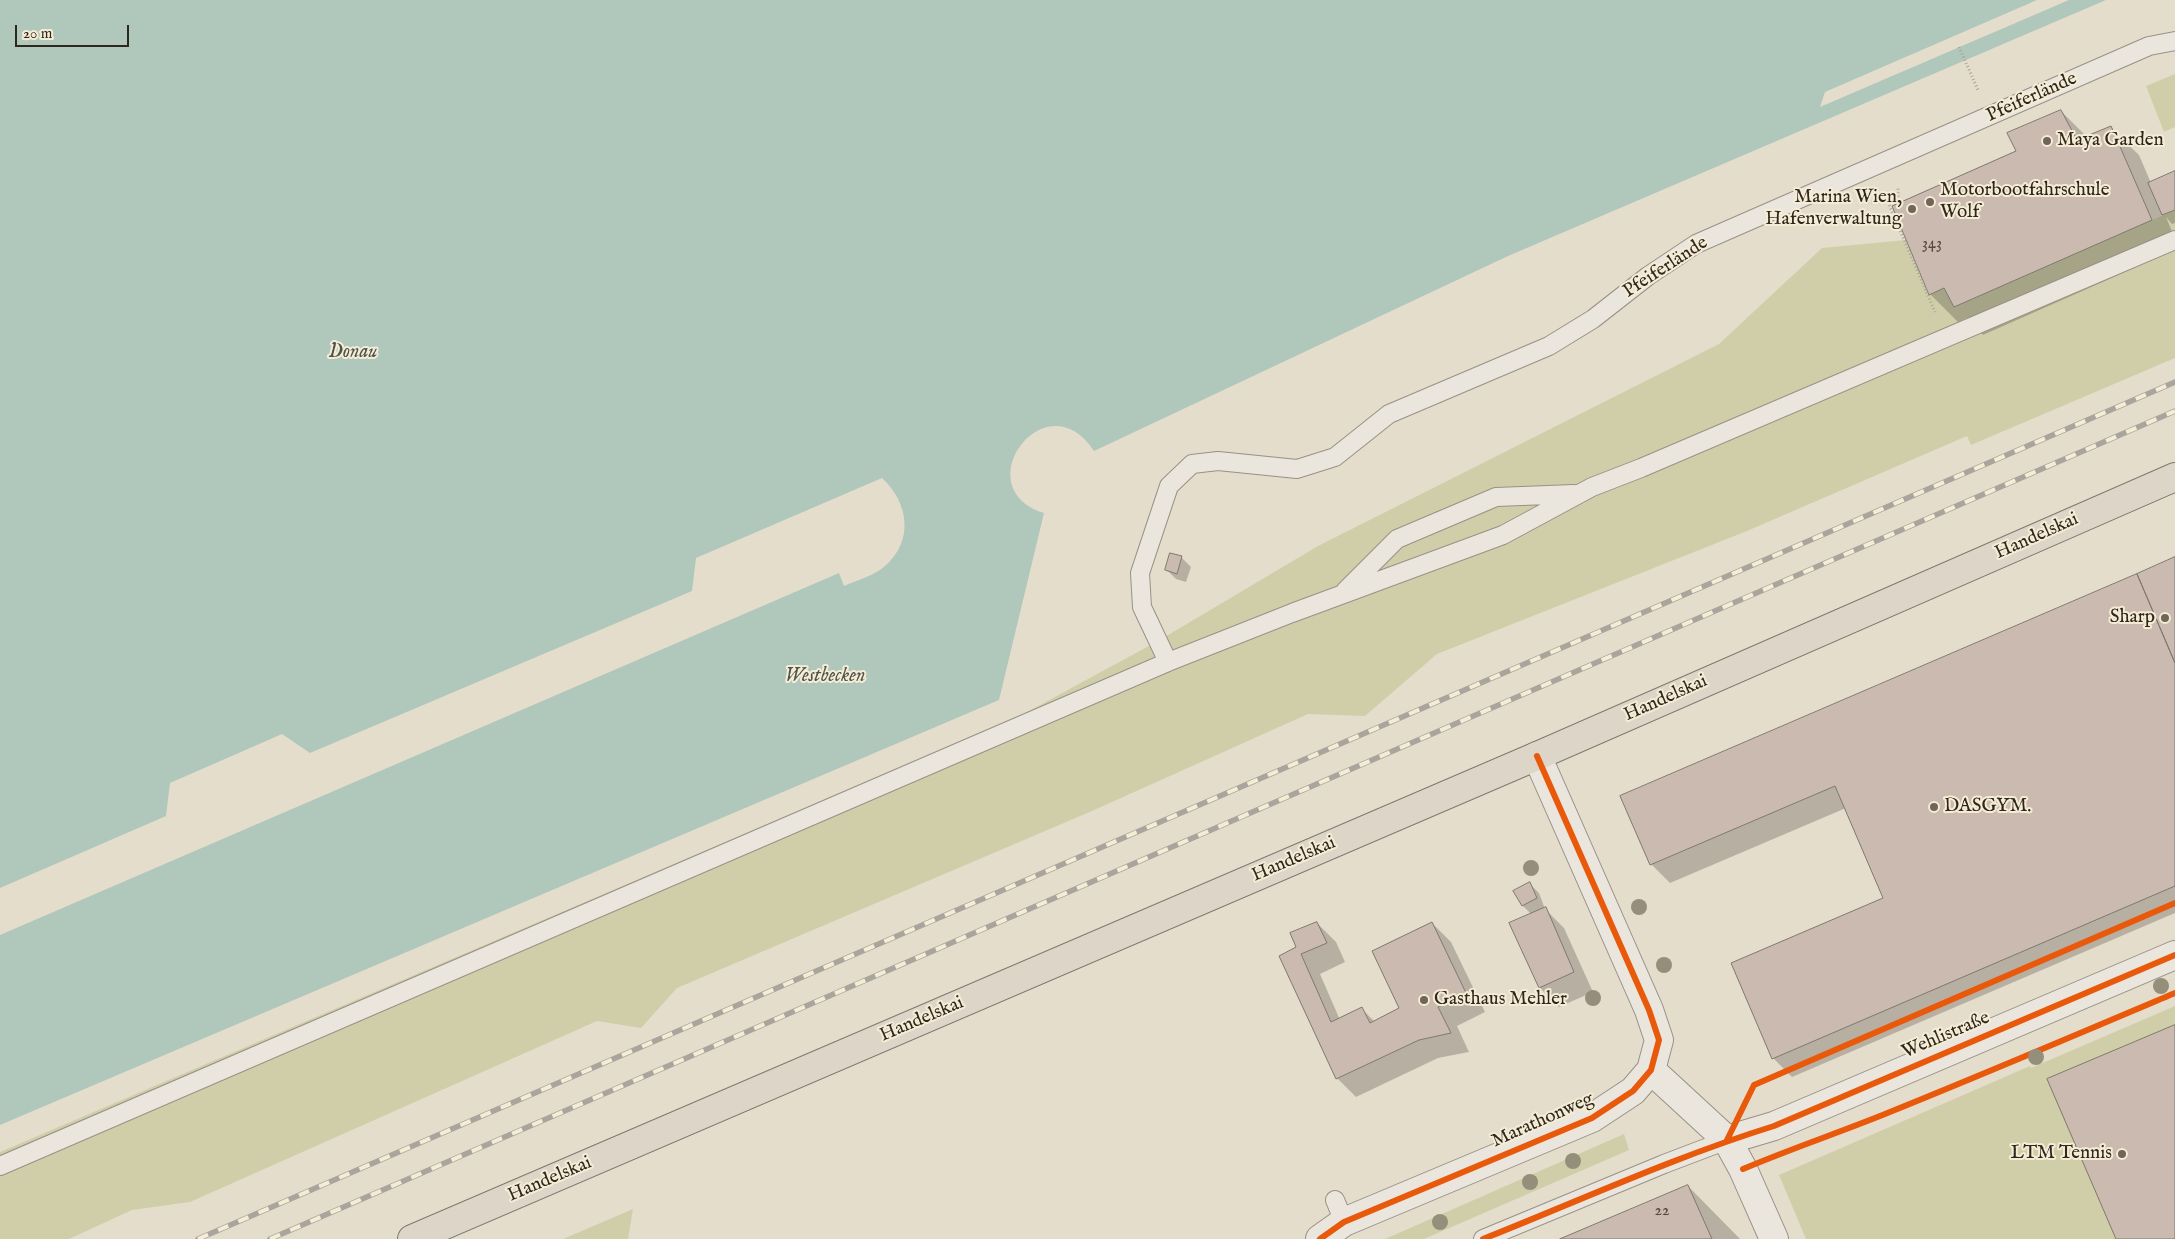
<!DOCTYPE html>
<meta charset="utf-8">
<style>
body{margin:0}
#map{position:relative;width:2175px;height:1239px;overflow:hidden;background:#e5ddcb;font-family:"IM FELL English",serif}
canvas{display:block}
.scale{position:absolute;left:15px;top:25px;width:114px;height:22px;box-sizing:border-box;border:2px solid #2f261c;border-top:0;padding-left:6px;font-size:15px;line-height:18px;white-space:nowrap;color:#2f261c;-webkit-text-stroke:4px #f5ecd6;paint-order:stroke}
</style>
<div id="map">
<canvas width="2175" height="1239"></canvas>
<div class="scale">20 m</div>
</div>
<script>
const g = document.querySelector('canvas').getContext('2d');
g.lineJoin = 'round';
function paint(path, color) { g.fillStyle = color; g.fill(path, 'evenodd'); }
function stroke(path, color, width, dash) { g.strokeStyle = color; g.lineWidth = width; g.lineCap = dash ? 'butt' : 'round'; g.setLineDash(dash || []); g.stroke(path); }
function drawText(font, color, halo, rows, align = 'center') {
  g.font = font + ' "IM FELL English",serif'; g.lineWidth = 4; g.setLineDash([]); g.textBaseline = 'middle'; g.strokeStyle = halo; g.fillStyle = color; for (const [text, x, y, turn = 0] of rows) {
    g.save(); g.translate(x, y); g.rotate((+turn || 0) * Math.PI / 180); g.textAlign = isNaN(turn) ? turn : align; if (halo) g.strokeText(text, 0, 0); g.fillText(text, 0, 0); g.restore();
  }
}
const green = new Path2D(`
 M2175,74V127L2164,132L2146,86Z
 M2175,210V358L1971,445L1967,436L1747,531L1437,654L1365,716L1308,714L1092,811L677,988L641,1028L597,1021L190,1202L132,1210L69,1239H0V1152L1018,717L1158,641L1318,546L1719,344L1822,248L1906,240L1929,295L1944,288L1954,307Z
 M2175,1006V1239H1806L1779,1175L2030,1066L2031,1068Z
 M1624,1134L1629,1150L1424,1239H1385Z
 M633,1209L628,1239H563Z`);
const water = new Path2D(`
 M0,0H2106L1508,256L1094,451C1046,377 964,488 1044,513L999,700L0,1125V935L839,573L844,586C857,580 874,576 885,566C914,541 909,503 882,478L696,558L692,591L310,753L282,734L170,783L166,816L0,888Z`);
const pier = new Path2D(`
 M2037,0H2069L1820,107L1825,92Z`);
const shadow = new Path2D(`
 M2061,111L2087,137L2110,127L2139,155L2151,183L2175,172V223L2172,224L2166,217L2175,239V250L1983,335L1966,318L1958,322L1930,294L2018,152Z
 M1181,557L1191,567L1186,582L1176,579L1167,570Z
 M2175,559V913L1792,1077L1773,1058L1885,899L1846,808L1670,883L1651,864Z
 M1530,884L1539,893L1545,909L1564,928L1593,992L1559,1007L1540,988L1511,923L1531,914L1523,906Z
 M1317,923L1336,942L1345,962L1320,974L1340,1020L1362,1009L1375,1022L1401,1009L1432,923L1451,942L1485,1012L1457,1026L1469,1052L1438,1058L1356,1097L1337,1078L1298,947Z
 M1688,1186L1740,1239H1564Z`);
const building = new Path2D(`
 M2061,110L2077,140L2111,126L2152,220L1954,307L1944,288L1929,295L1892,206L2016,151L2007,133Z
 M2175,171V210L2162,215L2148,183Z
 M1170,553L1182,556L1177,574L1165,570Z
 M2175,557V663L2137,574Z
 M2137,574L2175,663V886L1772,1059L1731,963L1883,898L1835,786L1650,865L1620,796Z
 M1530,882L1537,898L1522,906L1513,891Z
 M1546,907L1574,972L1539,988L1509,923Z
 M1317,922L1327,943L1301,954L1331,1022L1362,1007L1370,1023L1399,1008L1372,951L1432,922L1466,993L1438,1007L1451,1033L1419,1040L1336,1079L1279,956L1296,947L1290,933Z
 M2175,1025V1239H2116L2047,1079Z
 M1688,1185L1712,1239H1560Z`);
const path = new Path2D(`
 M1959,47L1978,90
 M1868,202H1888L1898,197V187
 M1888,202L1935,312`);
const lane = new Path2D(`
 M1345,591L1397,539L1496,497L1574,494
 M1168,662L1142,607L1140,573L1169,486L1192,464L1218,461L1297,469L1335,457L1389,414L1549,346L1593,319L1648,276L1696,244L2149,46L2175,41
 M0,1166L1168,662L1292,613L1503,535L1592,487L1641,468L2175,240
 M1335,1200L1344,1222
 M1483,1239L1664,1164L1727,1140`);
const street = new Path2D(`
 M1651,1070L1727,1140L1743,1169L1774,1239
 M1727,1140L1774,1126L2175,955
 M1320,1239L1344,1222L1592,1118L1633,1091L1651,1070L1659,1040L1649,1010L1537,756`);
const primary = new Path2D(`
 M412,1239L1537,756L2175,477`);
const rail = new Path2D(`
 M198,1239L2175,382
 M270,1239L2175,411`);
const cycleway = new Path2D(`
 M1727,1140L1754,1085L2175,903
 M1743,1169C1790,1149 1838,1133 1885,1114C1982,1075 2078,1034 2175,993
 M1320,1239L1344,1222L1592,1118L1633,1091L1651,1070L1659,1040L1649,1010L1537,756
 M1483,1239C1579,1201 1674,1157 1774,1126L2175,955`);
const trees = [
 [1531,868],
 [1639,907],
 [1664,965],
 [2161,986],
 [1593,998],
 [2036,1057],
 [1573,1161],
 [1530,1182],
 [1440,1222]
];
const markers = [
 [2047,141,5,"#6f6659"],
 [1930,202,5,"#6f6659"],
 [1912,209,5,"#6f6659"],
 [2165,618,5,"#6f6659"],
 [1934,807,5,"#6f6659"],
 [1424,1000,5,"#6f6659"],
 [2122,1154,5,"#6f6659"]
];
const numberNames = [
 ["343",1932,245],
 ["22",1662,1212]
];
const streetNames = [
 ["Pfeiferlände",2032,98,-24],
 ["Pfeiferlände",1666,268,-33],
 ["Handelskai",2037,537,-24],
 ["Handelskai",1666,699,-24],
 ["Handelskai",1294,860,-23],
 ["Handelskai",922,1020,-23],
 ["Wehlistraße",1946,1036,-23],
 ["Marathonweg",1543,1121,-24],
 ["Handelskai",550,1180,-23]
];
const poiNames = [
 ["Maya Garden",2057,141],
 ["Motorbootfahrschule",1940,191],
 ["Wolf",1940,213],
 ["Marina Wien,",1902,198,"right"],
 ["Hafenverwaltung",1902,220,"right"],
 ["Sharp",2155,618,"right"],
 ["DASGYM.",1944,807],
 ["Gasthaus Mehler",1434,1000],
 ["LTM Tennis",2112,1154,"right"]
];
const waterNames = [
 ["Donau",353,353],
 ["Westbecken",825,677]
];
paint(green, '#d0cea9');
paint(water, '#b0c7bc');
paint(pier, '#e5ddcb');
paint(shadow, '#0003');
paint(building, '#cbbaaf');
stroke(building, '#7e786e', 1);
stroke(lane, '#979186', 20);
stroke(street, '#979186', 30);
stroke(primary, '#7e786e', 30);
stroke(path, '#a9a49c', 3, [1, 2.5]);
stroke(lane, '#eae6dd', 18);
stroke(street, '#eae6dd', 28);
stroke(primary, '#ddd6c8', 28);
stroke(rail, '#a9a49c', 5.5);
stroke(rail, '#f5ecd6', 4, [11]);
stroke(cycleway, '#e8590c', 6);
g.fillStyle = '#958e7a';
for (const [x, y] of trees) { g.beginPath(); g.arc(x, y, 8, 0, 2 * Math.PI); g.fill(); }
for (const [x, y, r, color] of markers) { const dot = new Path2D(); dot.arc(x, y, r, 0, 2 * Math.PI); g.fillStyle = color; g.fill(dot); stroke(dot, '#f5ecd6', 2); }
drawText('16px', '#564b41', null, numberNames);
drawText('19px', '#2f261c', '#f5ecd6', streetNames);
drawText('19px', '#2f261c', '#f5ecd6', poiNames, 'left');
drawText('italic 20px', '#4f534a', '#f5ecd6', waterNames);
</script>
